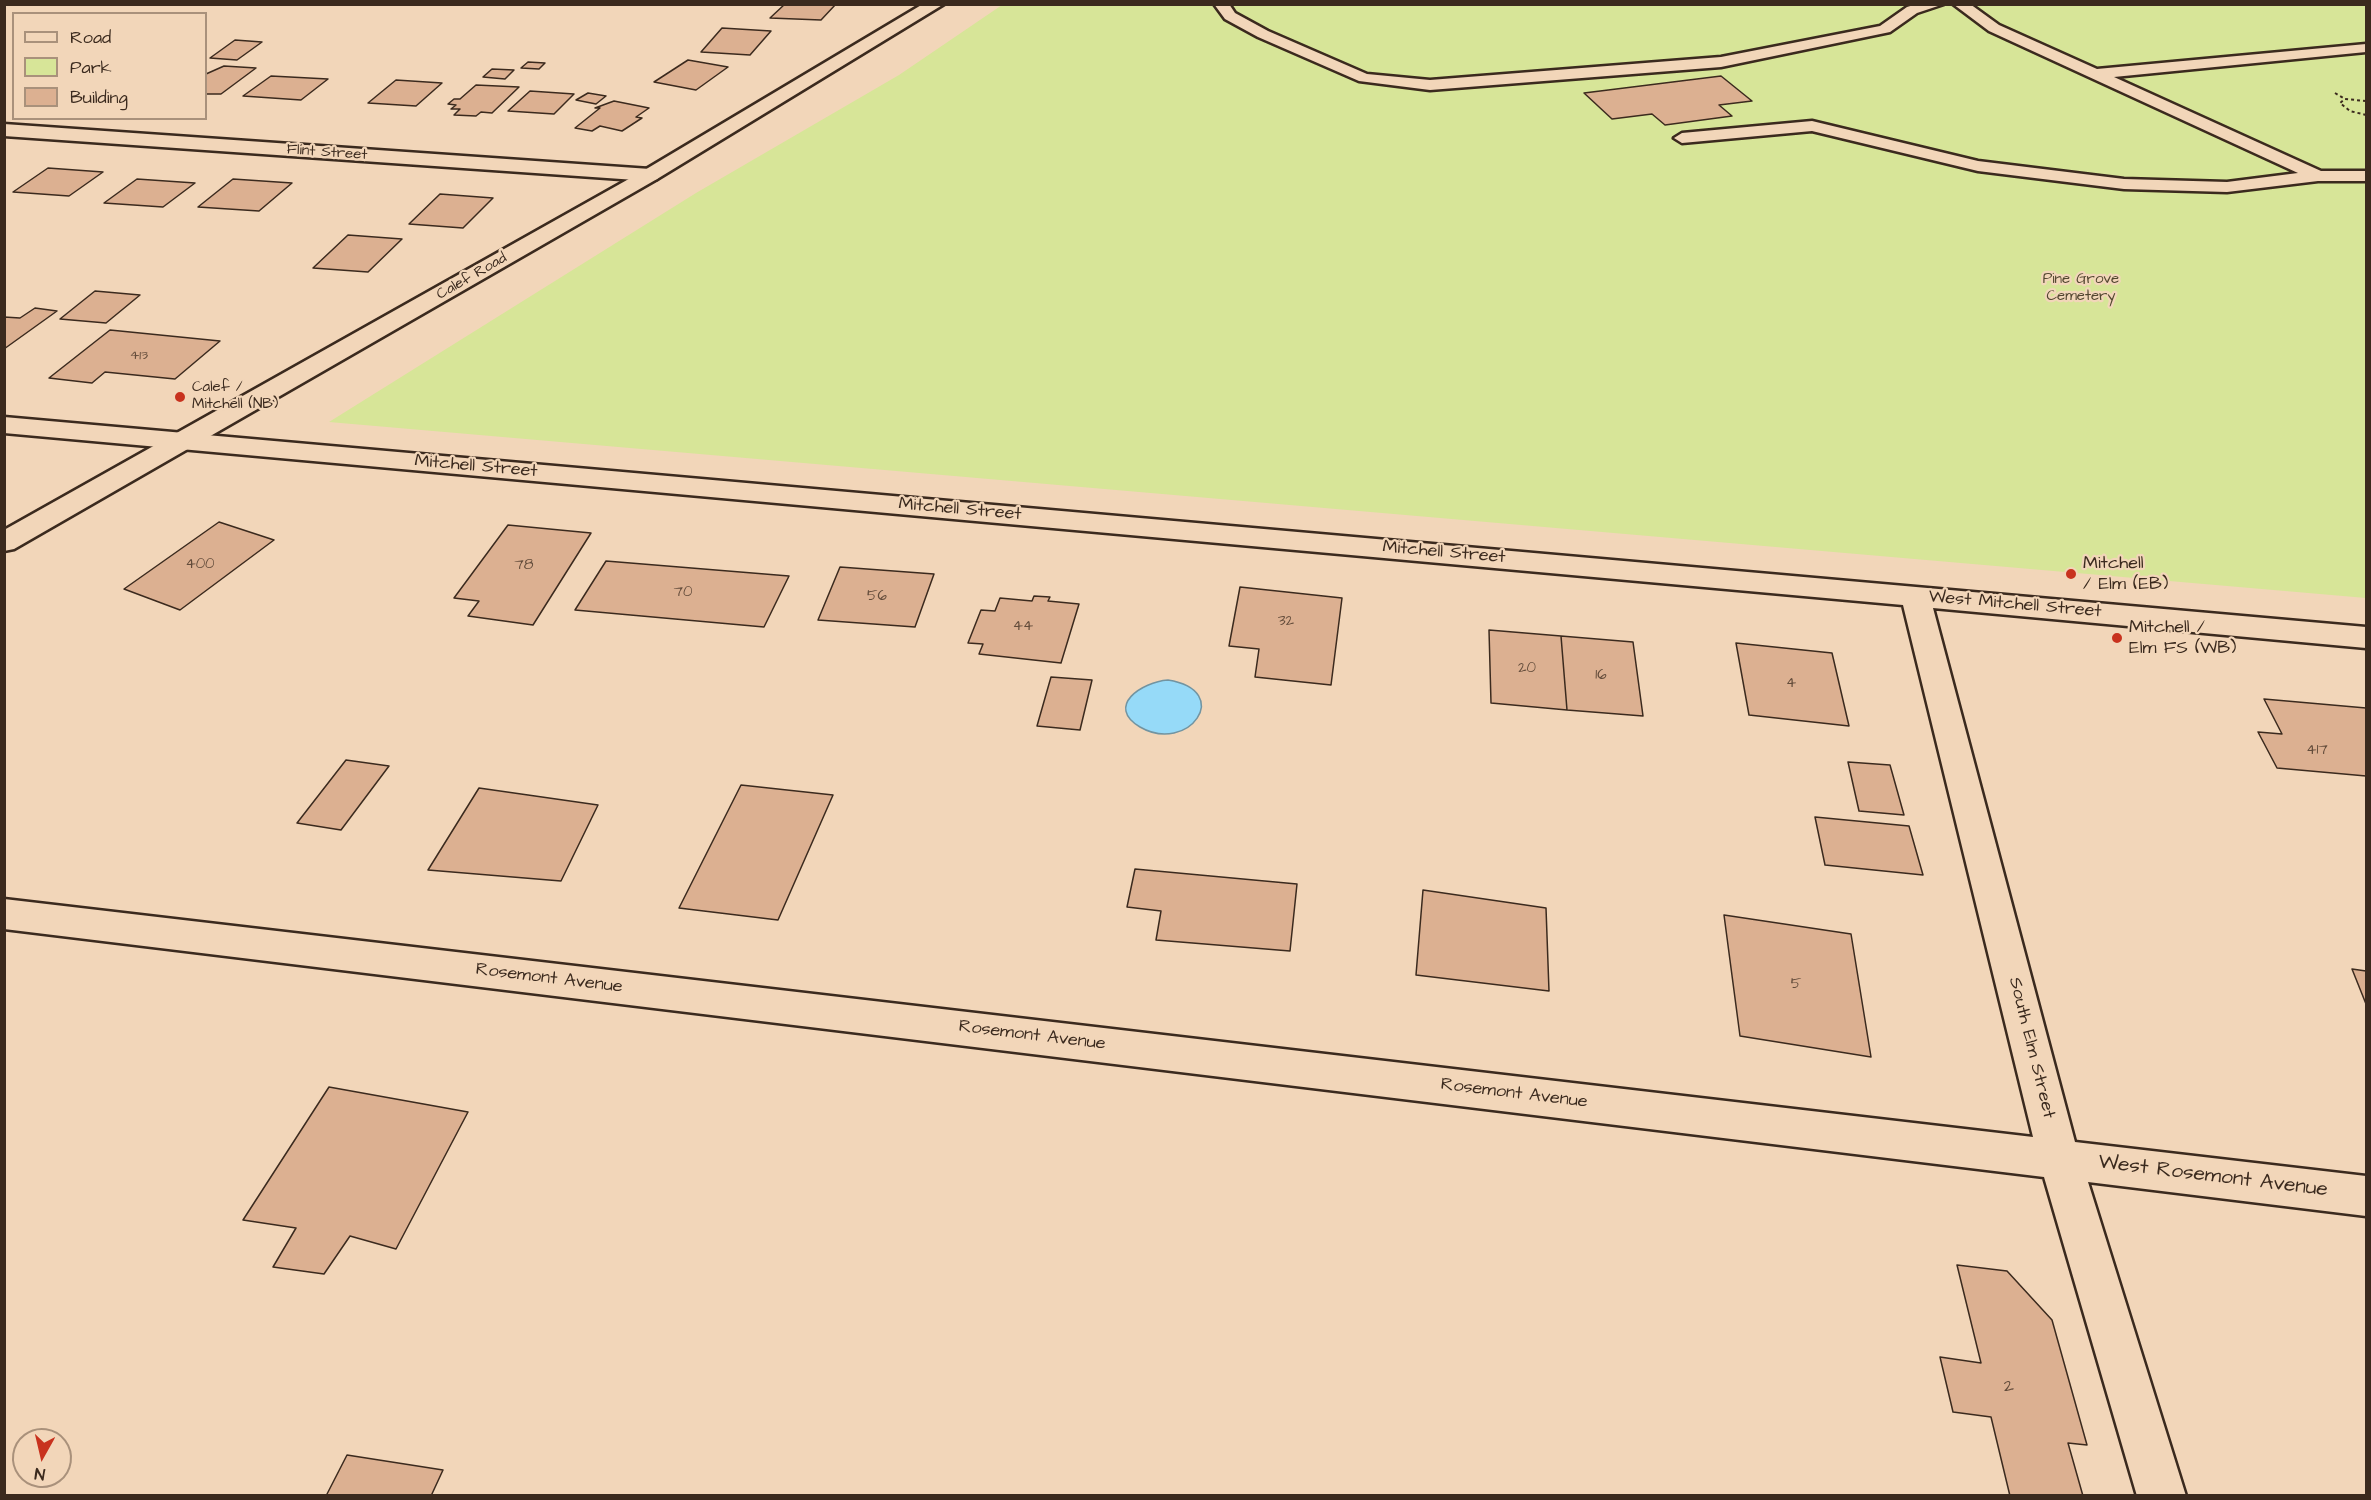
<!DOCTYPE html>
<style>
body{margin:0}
#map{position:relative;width:2371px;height:1500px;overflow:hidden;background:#f2d6b9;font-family:"Architects Daughter",sans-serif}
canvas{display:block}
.frame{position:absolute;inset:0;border:6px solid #3b2a1e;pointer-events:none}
.legend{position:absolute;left:12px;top:12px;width:195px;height:108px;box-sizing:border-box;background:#f2d6b9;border:2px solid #a9917b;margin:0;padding:8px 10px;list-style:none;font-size:18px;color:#3b2a1e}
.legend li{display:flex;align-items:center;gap:12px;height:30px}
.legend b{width:30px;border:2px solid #a9917b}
.north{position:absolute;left:12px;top:1428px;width:60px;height:60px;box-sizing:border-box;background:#f2d6b9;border:2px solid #a9917b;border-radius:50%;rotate:188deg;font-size:16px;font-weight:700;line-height:24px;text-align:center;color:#3b2a1e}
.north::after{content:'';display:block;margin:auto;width:21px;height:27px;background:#c8321e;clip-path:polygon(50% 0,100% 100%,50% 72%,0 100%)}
</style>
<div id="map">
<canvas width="2371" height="1500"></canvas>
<div class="frame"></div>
<ul class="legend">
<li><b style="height:8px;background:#f2d6b9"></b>Road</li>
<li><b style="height:16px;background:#d7e598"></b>Park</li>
<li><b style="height:16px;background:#dcb091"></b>Building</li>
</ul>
<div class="north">N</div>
</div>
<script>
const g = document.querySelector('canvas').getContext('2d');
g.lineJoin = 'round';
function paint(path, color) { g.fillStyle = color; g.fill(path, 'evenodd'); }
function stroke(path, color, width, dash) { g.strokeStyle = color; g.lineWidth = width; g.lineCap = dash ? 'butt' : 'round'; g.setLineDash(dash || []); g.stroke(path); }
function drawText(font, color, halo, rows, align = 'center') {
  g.font = font + ' "Architects Daughter",sans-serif'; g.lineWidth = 4.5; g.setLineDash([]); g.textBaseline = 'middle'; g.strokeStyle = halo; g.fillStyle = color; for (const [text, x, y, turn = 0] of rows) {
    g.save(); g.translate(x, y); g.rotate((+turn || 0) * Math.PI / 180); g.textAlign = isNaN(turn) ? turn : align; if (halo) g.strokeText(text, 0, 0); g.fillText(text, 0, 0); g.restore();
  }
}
const green = new Path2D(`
 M1002,5H2366V598L329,422L696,193L899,75Z`);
const water = new Path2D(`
 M1168,680C1235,691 1188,755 1140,727C1105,706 1142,682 1168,680Z`);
const building = new Path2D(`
 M785,4H836L821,20L770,18Z
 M722,28L771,31L750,55L701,52Z
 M235,40L262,42L237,60L210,58Z
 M688,60L728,67L696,90L654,82Z
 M528,62L545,63L539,69L521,68Z
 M224,66L256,68L221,94H206V74Z
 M492,69L514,70L505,79L483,77Z
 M271,76L328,79L301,100L243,96Z
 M1721,76L1752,101L1719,105L1732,116L1665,125L1652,114L1612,119L1584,93Z
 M396,80L442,83L416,106L368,103Z
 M476,85L519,87L492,113L481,112L476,116L454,115L460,109H451L456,105L448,104L454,99H460Z
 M530,91L574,94L554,114L508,111Z
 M588,93L606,96L596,104L576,100Z
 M614,101L649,108L636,117L642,118L622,131L600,126L592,131L575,128L600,108H595Z
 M48,168L103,172L69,196L13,192Z
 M137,179L195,183L163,207L104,203Z
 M233,179L292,183L259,211L198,207Z
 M440,194L493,198L463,228L409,224Z
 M348,235L402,239L368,272L313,268Z
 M95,291L140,295L106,323L60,319Z
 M35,308L57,311L4,349V317L20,318Z
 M110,330L220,341L175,379L105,372L92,383L49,378Z
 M219,522L274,540L180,610L124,589Z
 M508,525L591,533L533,625L468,616L479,601L454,598Z
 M606,561L789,576L764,627L575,610Z
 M840,567L934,574L915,627L818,620Z
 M1240,587L1342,598L1331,685L1255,677L1259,649L1229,646Z
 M1034,596L1050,597L1048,601L1079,604L1061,663L979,654L983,644L968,643L981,610L995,611L1000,598L1032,601Z
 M1489,630L1561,636L1567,710L1491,703Z
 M1561,636L1633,642L1643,716L1567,710Z
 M1736,643L1832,653L1849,726L1749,715Z
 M1051,677L1092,680L1080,730L1037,726Z
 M2264,699L2366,708V776L2277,768L2258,732L2282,734Z
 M346,760L389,766L341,830L297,823Z
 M1848,762L1890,765L1904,815L1859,811Z
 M741,785L833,795L778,920L679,908Z
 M479,788L598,805L561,881L428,870Z
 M1815,817L1909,826L1923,875L1825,865Z
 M1135,869L1297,884L1290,951L1156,940L1161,911L1127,907Z
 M1423,890L1546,908L1549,991L1416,975Z
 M1724,915L1851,934L1871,1057L1740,1036Z
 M2352,969L2366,971V1004Z
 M329,1087L468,1112L396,1249L350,1236L324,1274L273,1267L296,1228L243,1220Z
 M1957,1265L2007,1271L2052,1320L2087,1445L2068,1443L2083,1496H2010L1991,1417L1953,1412L1940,1357L1981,1363Z
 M347,1455L443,1470L431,1496H326Z`);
const path = new Path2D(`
 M2335,93L2345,99
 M2366,101L2345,99L2340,103L2350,111L2366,115`);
const service = new Path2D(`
 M1214,4H1229L1235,13L1268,31L1367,74L1430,80L1721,57L1880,26L1907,7L1917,4H1944L1917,13L1890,32L1721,67L1430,90L1359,81L1258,37L1225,19Z
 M1953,4H1970L1999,25L2097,69L2366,44V52L2114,77L2321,171H2366V181H2318L2227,192L2124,189L1978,171L1812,131L1682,143L1674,138L1682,133L1812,121L1978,161L2124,179L2227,182L2298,173L1989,31Z`);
const minor = new Path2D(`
 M4,124L650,169L657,171L660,175L657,179L650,181L4,136Z
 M4,417L2366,627V648L1933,608L2075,1142L2366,1176V1216L2088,1182L2186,1496H2137L2044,1177L4,929V899L2033,1137L1903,605L4,433Z`);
const secondary = new Path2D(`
 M923,4H944L657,179L14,549L4,551V530L643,171Z`);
const markers = [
 [180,397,6,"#c8321e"],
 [2071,574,6,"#c8321e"],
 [2117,638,6,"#c8321e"]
];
const farNumbernames = [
 ["413",139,356]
];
const farStreetnames = [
 ["Flint Street",327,153,4],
 ["Calef Road",472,277,-30]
];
const farParknames = [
 ["Pine Grove",2081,280],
 ["Cemetery",2081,297]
];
const farPoinames = [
 ["Calef /",192,388],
 ["Mitchell (NB)",192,405]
];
const numberNames = [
 ["400",200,565],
 ["78",524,566],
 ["70",683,593],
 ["56",877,597],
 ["32",1286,622],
 ["44",1023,627],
 ["20",1527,669],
 ["16",1601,676],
 ["4",1791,684],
 ["417",2317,751],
 ["5",1796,985]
];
const streetNames = [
 ["Mitchell Street",476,467,5],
 ["Mitchell Street",960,510,5],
 ["Mitchell Street",1444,553,5],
 ["West Mitchell Street",2015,605,5],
 ["Rosemont Avenue",549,979,7],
 ["Rosemont Avenue",1032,1036,7],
 ["South Elm Street",2031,1048,76],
 ["Rosemont Avenue",1514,1094,7]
];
const poiNames = [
 ["Mitchell",2083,564],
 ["/ Elm (EB)",2083,585],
 ["Mitchell /",2129,628],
 ["Elm FS (WB)",2129,649]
];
const nearNumbernames = [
 ["2",2009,1387]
];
const nearStreetnames = [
 ["West Rosemont Avenue",2213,1177,7]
];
paint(green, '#d7e598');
paint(water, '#96daf8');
stroke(water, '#7294a1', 1.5);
paint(building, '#dcb091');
stroke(building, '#3b2a1e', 1.5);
stroke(service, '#3b2a1e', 5);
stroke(minor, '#3b2a1e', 5);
stroke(secondary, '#3b2a1e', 5);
stroke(path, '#3b2a1e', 2, [3, 3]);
paint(service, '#f2d6b9');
paint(minor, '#f2d6b9');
paint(secondary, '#f2d6b9');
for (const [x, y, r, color] of markers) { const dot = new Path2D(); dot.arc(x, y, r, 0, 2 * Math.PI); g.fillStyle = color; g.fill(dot); stroke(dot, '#f2d6b9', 2); }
drawText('14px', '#634c3b', null, farNumbernames);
drawText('15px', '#3b2a1e', '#f2d6b9', farStreetnames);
drawText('15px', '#524630', '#f2d6b9', farParknames);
drawText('15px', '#3b2a1e', '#f2d6b9', farPoinames, 'left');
drawText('15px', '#634c3b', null, numberNames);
drawText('18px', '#3b2a1e', '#f2d6b9', streetNames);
drawText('18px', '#3b2a1e', '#f2d6b9', poiNames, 'left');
drawText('18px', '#634c3b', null, nearNumbernames);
drawText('21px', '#3b2a1e', '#f2d6b9', nearStreetnames);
</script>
